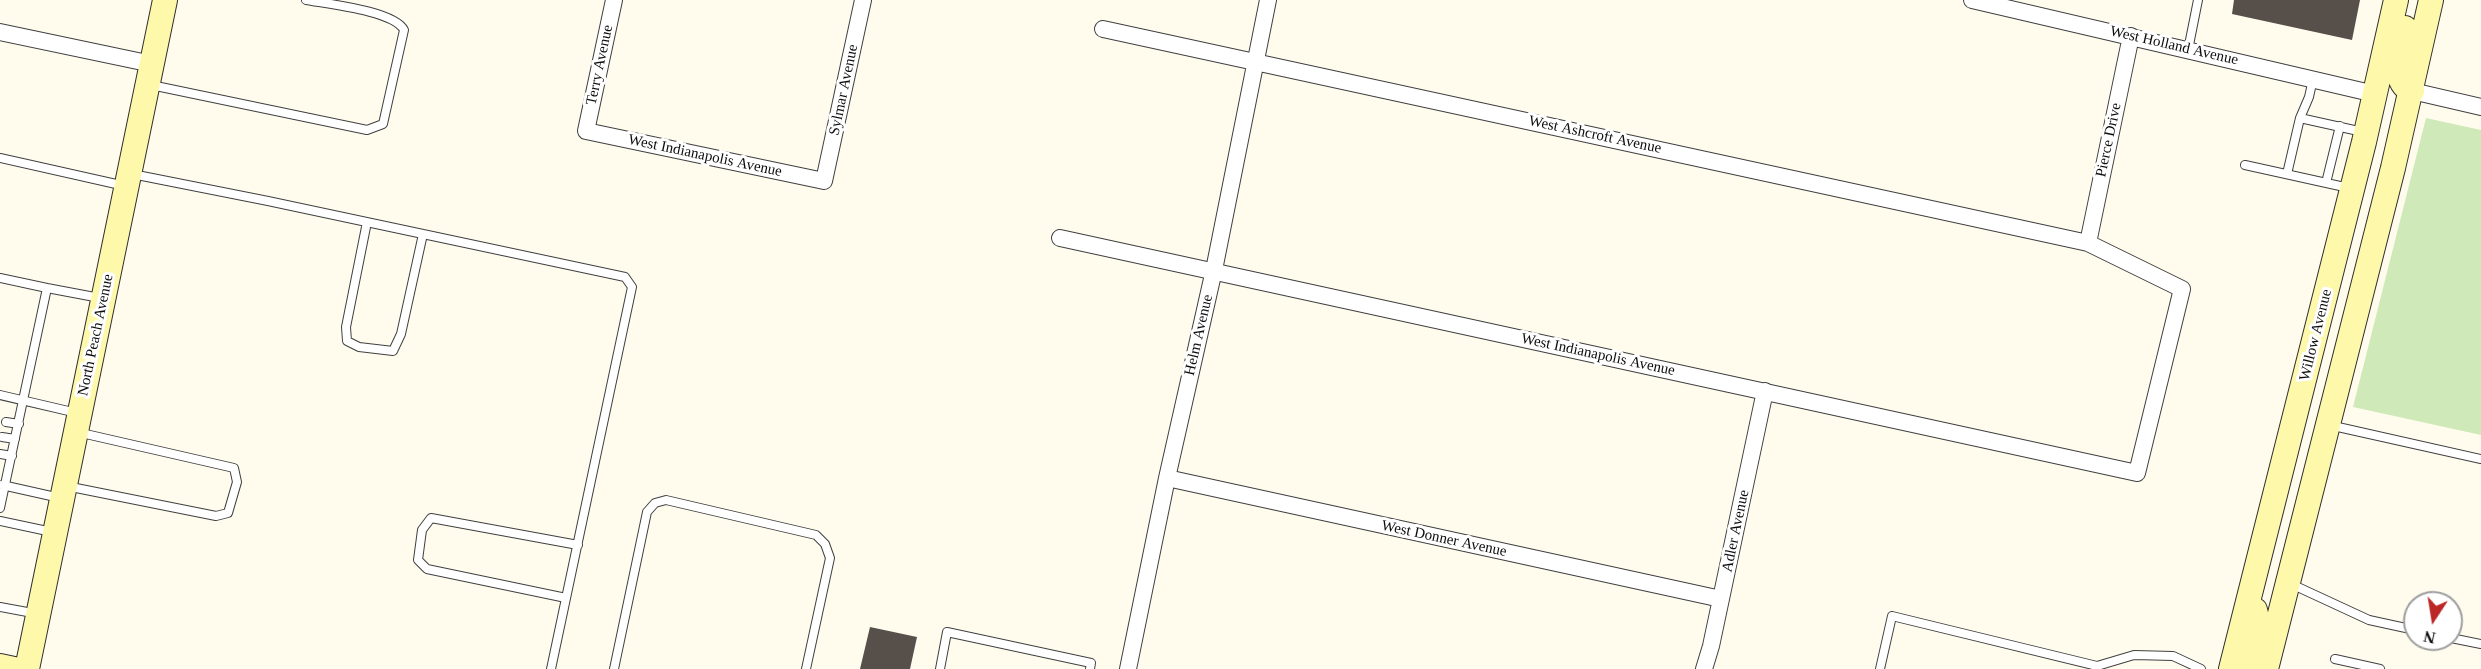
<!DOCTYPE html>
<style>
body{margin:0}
#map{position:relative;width:2481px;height:669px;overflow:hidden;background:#fffcee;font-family:Georgia,serif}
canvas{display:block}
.north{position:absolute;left:2403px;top:591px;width:60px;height:60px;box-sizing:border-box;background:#fff;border:2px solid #9e9e9e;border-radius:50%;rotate:192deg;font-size:16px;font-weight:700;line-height:24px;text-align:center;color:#0d0d0d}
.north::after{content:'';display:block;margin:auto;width:21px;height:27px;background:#bc2728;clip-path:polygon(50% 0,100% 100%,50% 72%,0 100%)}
</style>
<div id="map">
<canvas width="2481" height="669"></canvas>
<div class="north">N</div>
</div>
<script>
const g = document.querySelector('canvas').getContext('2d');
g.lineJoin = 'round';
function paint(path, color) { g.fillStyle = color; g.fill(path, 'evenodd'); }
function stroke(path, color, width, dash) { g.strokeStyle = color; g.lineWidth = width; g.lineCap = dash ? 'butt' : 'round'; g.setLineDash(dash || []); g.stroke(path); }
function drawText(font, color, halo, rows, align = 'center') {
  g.font = font + ' Georgia,serif'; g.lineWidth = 6; g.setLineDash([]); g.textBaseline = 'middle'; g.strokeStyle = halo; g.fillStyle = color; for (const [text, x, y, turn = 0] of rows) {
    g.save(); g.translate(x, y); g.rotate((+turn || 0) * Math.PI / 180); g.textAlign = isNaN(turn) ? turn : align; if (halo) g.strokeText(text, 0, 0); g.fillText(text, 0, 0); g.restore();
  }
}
const green = new Path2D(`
 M2426,118L2481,130V435L2353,407Z`);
const building = new Path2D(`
 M2234,0H2360L2352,40L2232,14Z
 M870,627L917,637L910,669H860Z`);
const lane = new Path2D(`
 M2188,50L2198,0
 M151,85L367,130L383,124L404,30C394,11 328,4 306,0
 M2300,118L2363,132
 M0,158L125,186
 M2245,165L2349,188
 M132,174L268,201L625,277L632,287L551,669
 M2287,174L2300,118L2309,97L2313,79
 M2326,183L2340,126
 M367,222L346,327L347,341L359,347L393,351L401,334L423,234
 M0,278L47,288
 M0,395L77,413
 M6,422L19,424
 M2329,425L2481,459
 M2,437L15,439
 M0,454L12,456
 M2,485L60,498
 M66,486L216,516L228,513L237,482L234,468L77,432
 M0,508L47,288L100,298
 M0,521L52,532
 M2289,583L2369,620L2415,630
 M566,598L427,569L418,560L422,530L431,518L578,545
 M0,607L38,614
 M2451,638L2481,644
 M2335,659L2380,669
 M614,669L647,512L655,503L666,500L816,535L825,544L830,558L806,669
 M940,669L947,632L1091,663L1090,669
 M1880,669L1892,616L2097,666L2134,655L2173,656L2201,669`);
const street = new Path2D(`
 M614,0L586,131L824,181L863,0
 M1972,0L2375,94
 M0,32L152,64
 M2412,91L2481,107
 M1060,238L2137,473L2182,289L2088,243L1103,29
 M2088,243L2131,36
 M1167,478L1721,599
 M1128,669L1167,478L1214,270L1268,0
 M1704,669L1711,646L1765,391`);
const secondary = new Path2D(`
 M2405,28C2401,47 2390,82 2412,91
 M0,666L14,669
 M27,669L165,0
 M2231,669L2364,142L2396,0
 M2249,669L2259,625L2255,610
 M2266,669L2393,168L2431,0`);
const streetNames = [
 ["West Holland Avenue",2174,46,13],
 ["Terry Avenue",600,65,-78],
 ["Sylmar Avenue",844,90,-78],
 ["West Ashcroft Avenue",1595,135,12],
 ["Pierce Drive",2109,140,-78],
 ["West Indianapolis Avenue",705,156,12],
 ["North Peach Avenue",96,335,-78],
 ["Helm Avenue",1199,335,-77],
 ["Willow Avenue",2316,335,-76],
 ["West Indianapolis Avenue",1598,355,12],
 ["Adler Avenue",1736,531,-78],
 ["West Donner Avenue",1444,539,12]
];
paint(green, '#cfe9b8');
paint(building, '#564f4a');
stroke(lane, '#404040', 10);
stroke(street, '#404040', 18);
stroke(secondary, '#2f2f2f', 26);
stroke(lane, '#fff', 8);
stroke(street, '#fff', 16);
stroke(secondary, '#fef8aa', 24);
drawText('15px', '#0d0d0d', '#fff', streetNames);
</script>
